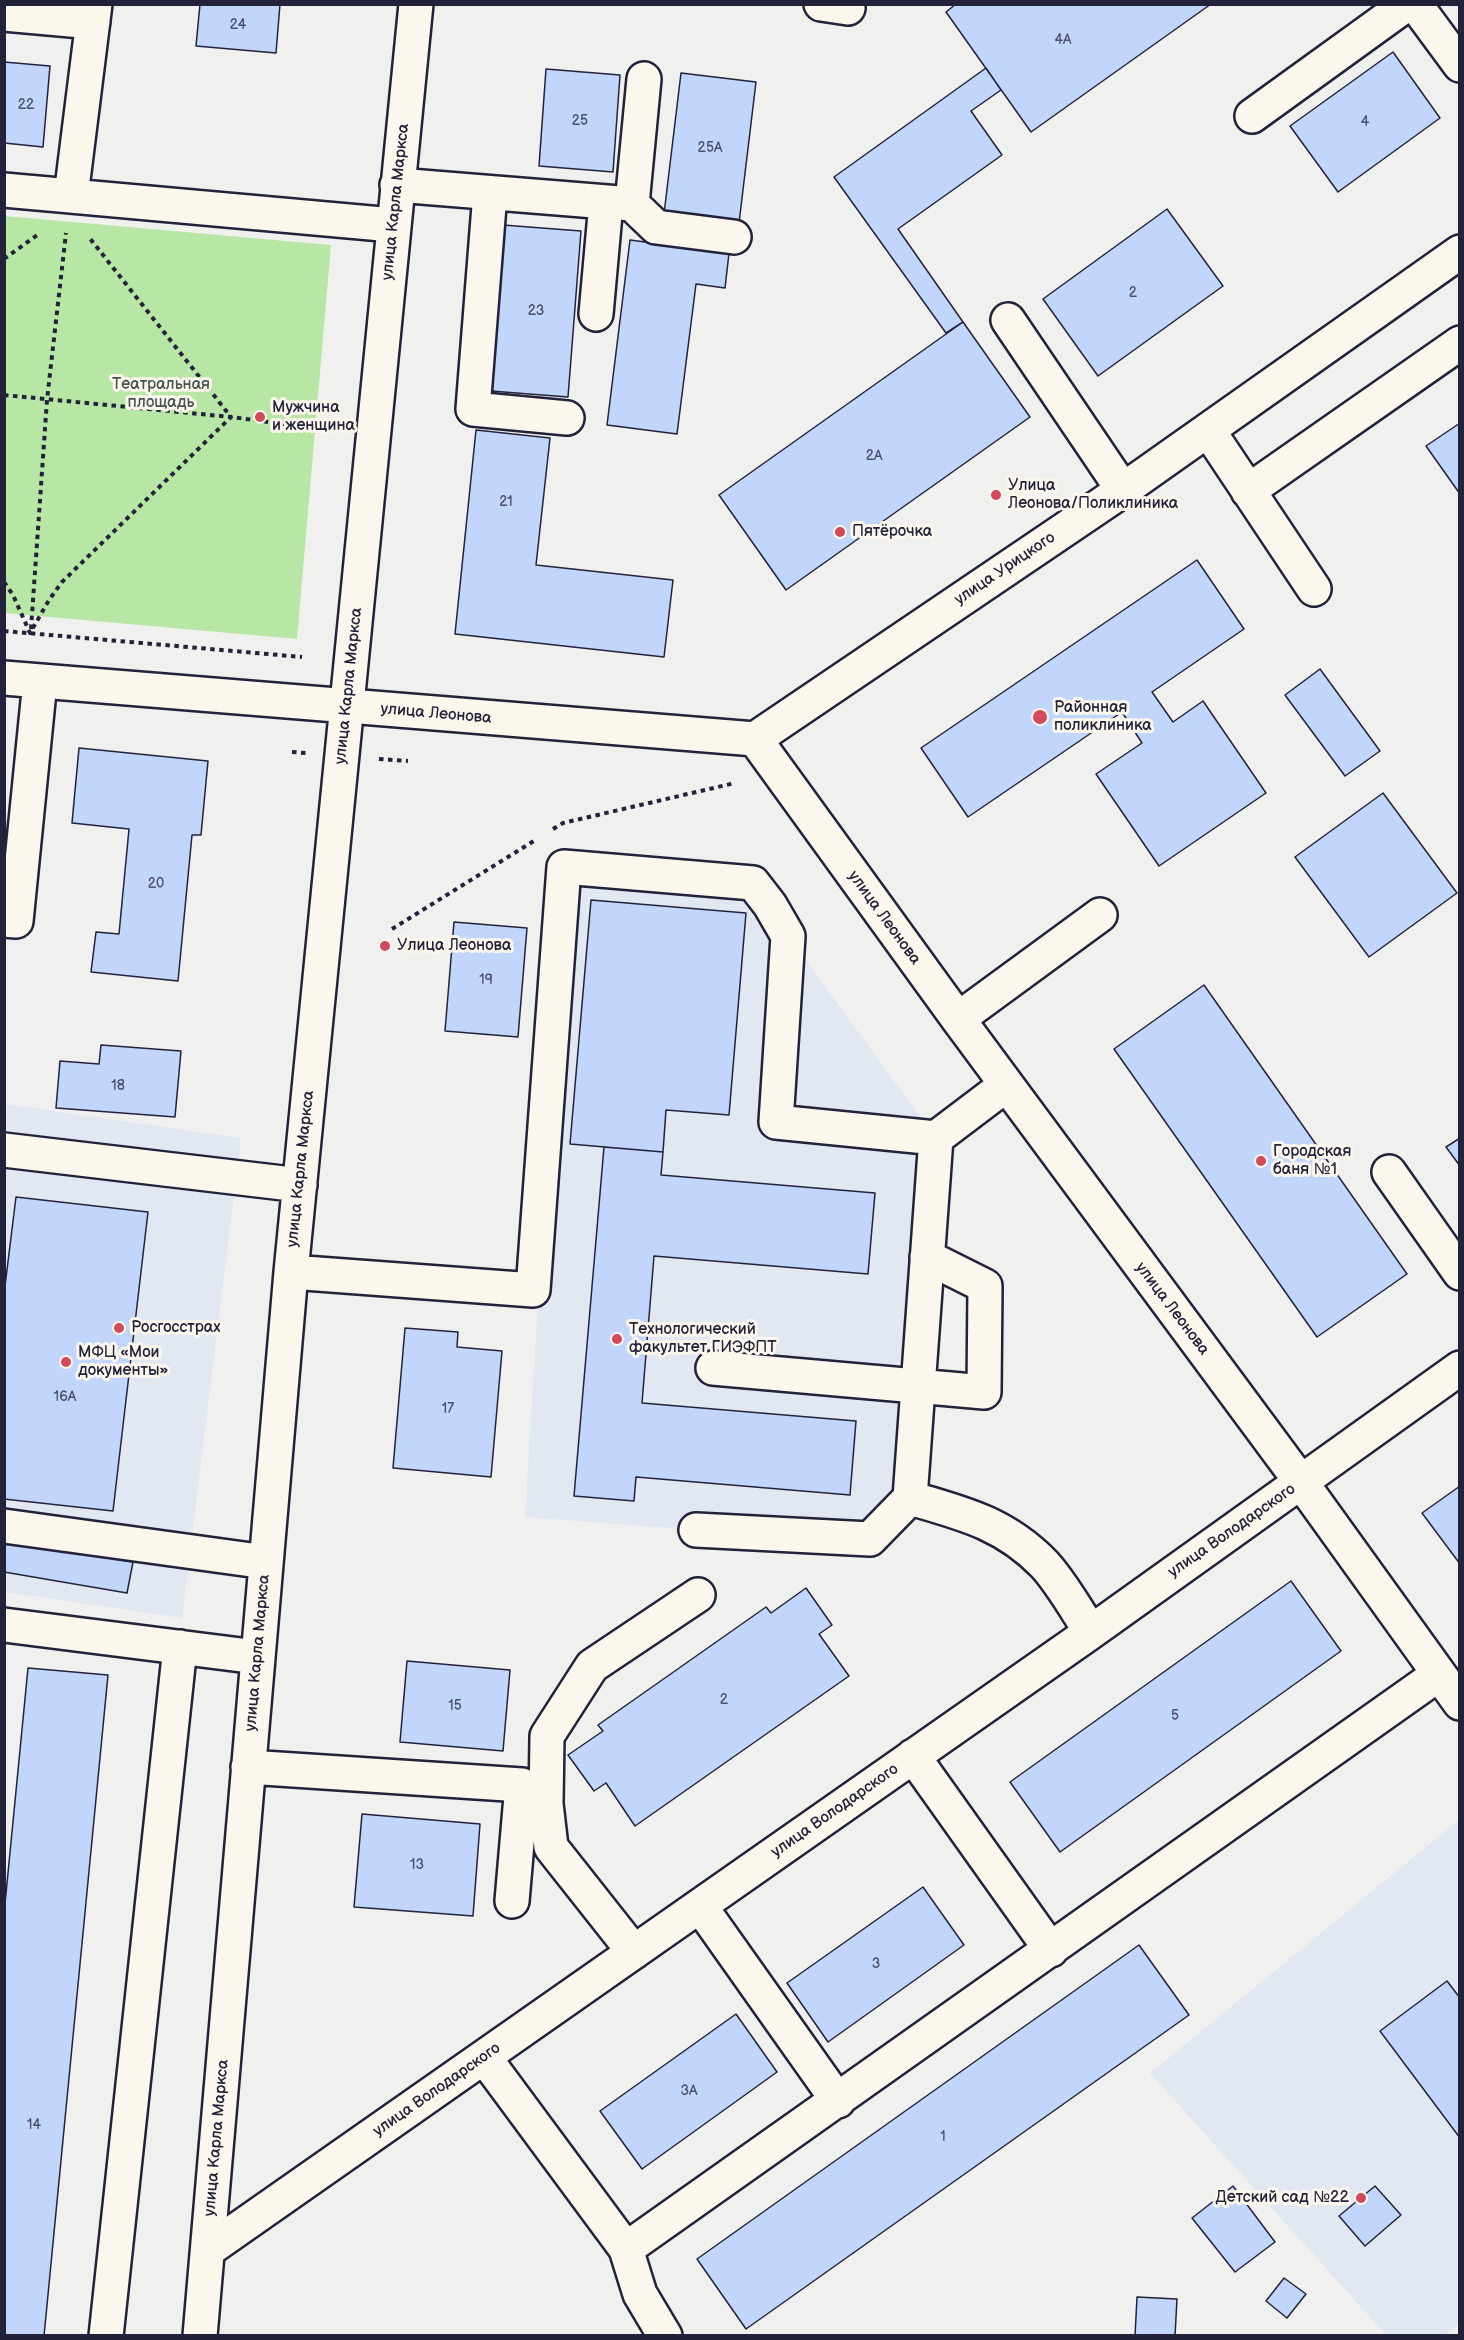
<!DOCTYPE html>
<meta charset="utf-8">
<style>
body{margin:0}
#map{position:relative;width:1464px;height:2340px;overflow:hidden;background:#f0f0ef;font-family:"Balsamiq Sans",sans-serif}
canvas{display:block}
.frame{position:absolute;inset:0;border:6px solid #22223b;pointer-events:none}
</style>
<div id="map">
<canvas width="1464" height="2340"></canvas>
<div class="frame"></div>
</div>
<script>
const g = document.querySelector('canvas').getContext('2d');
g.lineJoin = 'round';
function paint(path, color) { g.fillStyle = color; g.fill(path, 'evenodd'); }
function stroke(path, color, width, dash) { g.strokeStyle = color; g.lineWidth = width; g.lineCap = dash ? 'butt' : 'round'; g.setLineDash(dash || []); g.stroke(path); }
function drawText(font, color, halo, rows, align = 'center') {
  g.font = font + ' "Balsamiq Sans",sans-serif'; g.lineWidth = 6; g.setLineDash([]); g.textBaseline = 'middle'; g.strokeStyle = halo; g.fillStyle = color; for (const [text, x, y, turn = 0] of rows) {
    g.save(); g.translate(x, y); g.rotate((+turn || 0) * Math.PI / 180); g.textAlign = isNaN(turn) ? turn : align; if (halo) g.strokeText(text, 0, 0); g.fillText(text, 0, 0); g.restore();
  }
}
const built = new Path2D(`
 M564,867L753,883L788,936L936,1138L910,1498L870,1539L696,1530L525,1517Z
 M5,1104L241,1138L182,1618L5,1592Z
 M1459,1820V2324L1445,2335H1386L1150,2073Z`);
const green = new Path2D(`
 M5,216L331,245L297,639L5,613Z`);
const building = new Path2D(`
 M200,4H280L276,53L196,46Z
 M956,4H1211L1031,132L946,12Z
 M1393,52L1440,118L1338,192L1290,126Z
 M4,62L50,66L43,147L4,143Z
 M986,68L1001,90L971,111L1002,155L898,229L963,322L946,333L834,177Z
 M546,69L620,75L613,172L539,166Z
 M681,73L756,82L739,223L664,214Z
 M1167,209L1223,286L1098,376L1043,299Z
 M503,225L581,231L568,397L491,391Z
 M630,240L729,253L725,288L696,284L677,434L607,425Z
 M963,322L1030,417L786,590L719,495Z
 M1460,423V494L1426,446Z
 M476,430L550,438L536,565L673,580L664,657L455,634Z
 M1197,560L1244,629L1152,692L1173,722L1203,701L1266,793L1159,866L1096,774L1142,743L1122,712L968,817L921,748Z
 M1320,669L1380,751L1345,776L1285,695Z
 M79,748L208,761L201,835H192L178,981L91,972L96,932L119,934L129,829L72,823Z
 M1383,793L1457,893L1369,957L1295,857Z
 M591,900L746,913L729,1115L666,1110L663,1152L570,1144Z
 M454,922L527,928L518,1037L445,1031Z
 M1204,985L1407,1274L1317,1337L1114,1049Z
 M101,1045L181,1051L175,1117L56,1108L60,1061L99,1064Z
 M1460,1138V1166L1446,1147Z
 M604,1147L663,1152L661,1175L875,1193L868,1274L654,1256L642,1403L856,1421L850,1495L636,1477L634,1501L574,1496Z
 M16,1197L148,1212L113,1511L4,1499V1294Z
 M405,1328L458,1332L457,1347L502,1351L491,1477L393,1468Z
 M1460,1486V1564L1422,1513Z
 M4,1541L133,1562L127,1593L4,1572Z
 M1291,1581L1341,1651L1060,1852L1010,1782Z
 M806,1588L832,1625L819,1634L849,1676L635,1826L606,1783L594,1791L568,1755L603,1731L598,1725L766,1607L771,1613Z
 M407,1661L510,1670L503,1751L400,1742Z
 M28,1668L108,1675L44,2336H4V1914Z
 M362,1814L480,1824L473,1916L354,1907Z
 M923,1887L964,1945L828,2042L787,1983Z
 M1139,1945L1189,2015L746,2329L697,2259Z
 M1447,1981L1460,1998V2138L1380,2031Z
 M736,2014L777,2072L642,2169L600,2111Z
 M1233,2186L1275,2242L1235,2272L1192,2218Z
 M1375,2186L1401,2215L1365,2246L1339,2216Z
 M1284,2278L1306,2294L1287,2318L1266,2301Z
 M1137,2297L1177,2299L1175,2336H1135Z`);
const path = new Path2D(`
 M4,259L40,233
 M4,395L231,417L322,429
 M4,582L13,595L30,633L49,600L62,582L231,417L88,236
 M31,629L47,400L66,233
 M4,631L302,657
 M292,752L306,753
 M379,759L408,761
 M553,829L563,823L735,783
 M392,929L537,839`);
const minor = new Path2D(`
 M821,4L848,8
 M1415,4L1460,65
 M4,14L93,22
 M1252,116L1407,4
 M397,185L632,204L644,79
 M4,190L393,225
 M490,193L473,409L567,418
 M71,196L95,4
 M632,204L656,227L734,237
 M596,314L606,203
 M1008,320L1123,490
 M1208,430L1314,589
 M1248,491L1460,343
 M4,678L755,739L958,1019L1301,1482L1460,1703
 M755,739L1123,490L1460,252
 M4,920L16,921L40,681
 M958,1019L1100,915
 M936,1138L1006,1085
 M4,1150L300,1185
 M1389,1172L1460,1273
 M291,1272L533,1290L564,867L753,883L770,905L788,936L776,1122L936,1138L910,1498L870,1539L696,1530
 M713,1368L984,1392L985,1286L927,1257
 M910,1498C962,1513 1004,1523 1044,1564C1061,1582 1077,1611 1091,1632
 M4,1526L266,1562
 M4,1625L257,1657
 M913,1756L1051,1950
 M248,1767L522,1785L512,1901
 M700,1906L838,2101
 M634,1952L551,1847L546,1804L547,1736L592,1666L698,1595
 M484,2057L626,2249L640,2294L665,2336
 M626,2249L1439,1674
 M208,2250L1091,1632L1460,1368
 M106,2336L180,1647
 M200,2336L291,1272L416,4`);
const markers = [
 [260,417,6,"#d1495b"],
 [996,495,6,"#d1495b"],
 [840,532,6,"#d1495b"],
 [1040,717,8,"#d1495b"],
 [385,946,6,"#d1495b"],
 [1261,1161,6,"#d1495b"],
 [119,1328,6,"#d1495b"],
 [617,1339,6,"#d1495b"],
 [66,1362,6,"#d1495b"],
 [1361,2198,6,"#d1495b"]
];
const numberNames = [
 ["24",238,25],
 ["4А",1063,40],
 ["22",26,105],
 ["25",580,121],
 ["4",1365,122],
 ["25А",710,148],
 ["2",1133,293],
 ["23",536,311],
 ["2А",874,456],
 ["21",506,502],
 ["20",156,884],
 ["19",486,980],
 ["18",118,1086],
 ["16А",65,1397],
 ["17",448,1409],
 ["2",724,1700],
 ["15",455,1706],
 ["5",1175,1716],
 ["13",417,1865],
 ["3",876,1964],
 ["3А",689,2091],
 ["14",34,2125],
 ["1",943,2137]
];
const streetNames = [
 ["улица Карла Маркса",396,202,-84],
 ["улица Урицкого",1005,569,-34],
 ["улица Карла Маркса",349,686,-84],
 ["улица Леонова",436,714,5],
 ["улица Леонова",884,918,54],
 ["улица Карла Маркса",301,1169,-84],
 ["улица Леонова",1172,1309,53],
 ["улица Володарского",1232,1531,-35],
 ["улица Карла Маркса",258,1653,-85],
 ["улица Володарского",835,1811,-35],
 ["улица Володарского",437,2090,-35],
 ["улица Карла Маркса",217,2138,-85]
];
const parkNames = [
 ["Театральная",161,385],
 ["площадь",161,403]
];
const poiNames = [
 ["Мужчина",272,408],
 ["и женщина",272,426],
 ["Улица",1008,486],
 ["Леонова/Поликлиника",1008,504],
 ["Пятёрочка",852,532],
 ["Районная",1054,708],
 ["поликлиника",1054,726],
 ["Улица Леонова",397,946],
 ["Городская",1273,1152],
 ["баня №1",1273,1170],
 ["Росгосстрах",131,1328],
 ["Технологический",629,1330],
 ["факультет ГИЭФПТ",629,1348],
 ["МФЦ «Мои",78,1353],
 ["документы»",78,1371],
 ["Детский сад №22",1349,2198,"right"]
];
paint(built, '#e2e8f2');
paint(green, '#b8e7a5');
paint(building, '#c2d5fa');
stroke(building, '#22223b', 1.5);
stroke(minor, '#22223b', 38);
stroke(path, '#22223b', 4, [4.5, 4.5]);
stroke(minor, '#fbf7ec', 33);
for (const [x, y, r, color] of markers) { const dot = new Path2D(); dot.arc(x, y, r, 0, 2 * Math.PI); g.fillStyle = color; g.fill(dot); stroke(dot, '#fbf7ec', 2); }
drawText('14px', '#4a4f6b', null, numberNames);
drawText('16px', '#22223b', '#fbf7ec', streetNames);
drawText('16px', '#485356', '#fbf7ec', parkNames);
drawText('16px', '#22223b', '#fbf7ec', poiNames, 'left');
</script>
